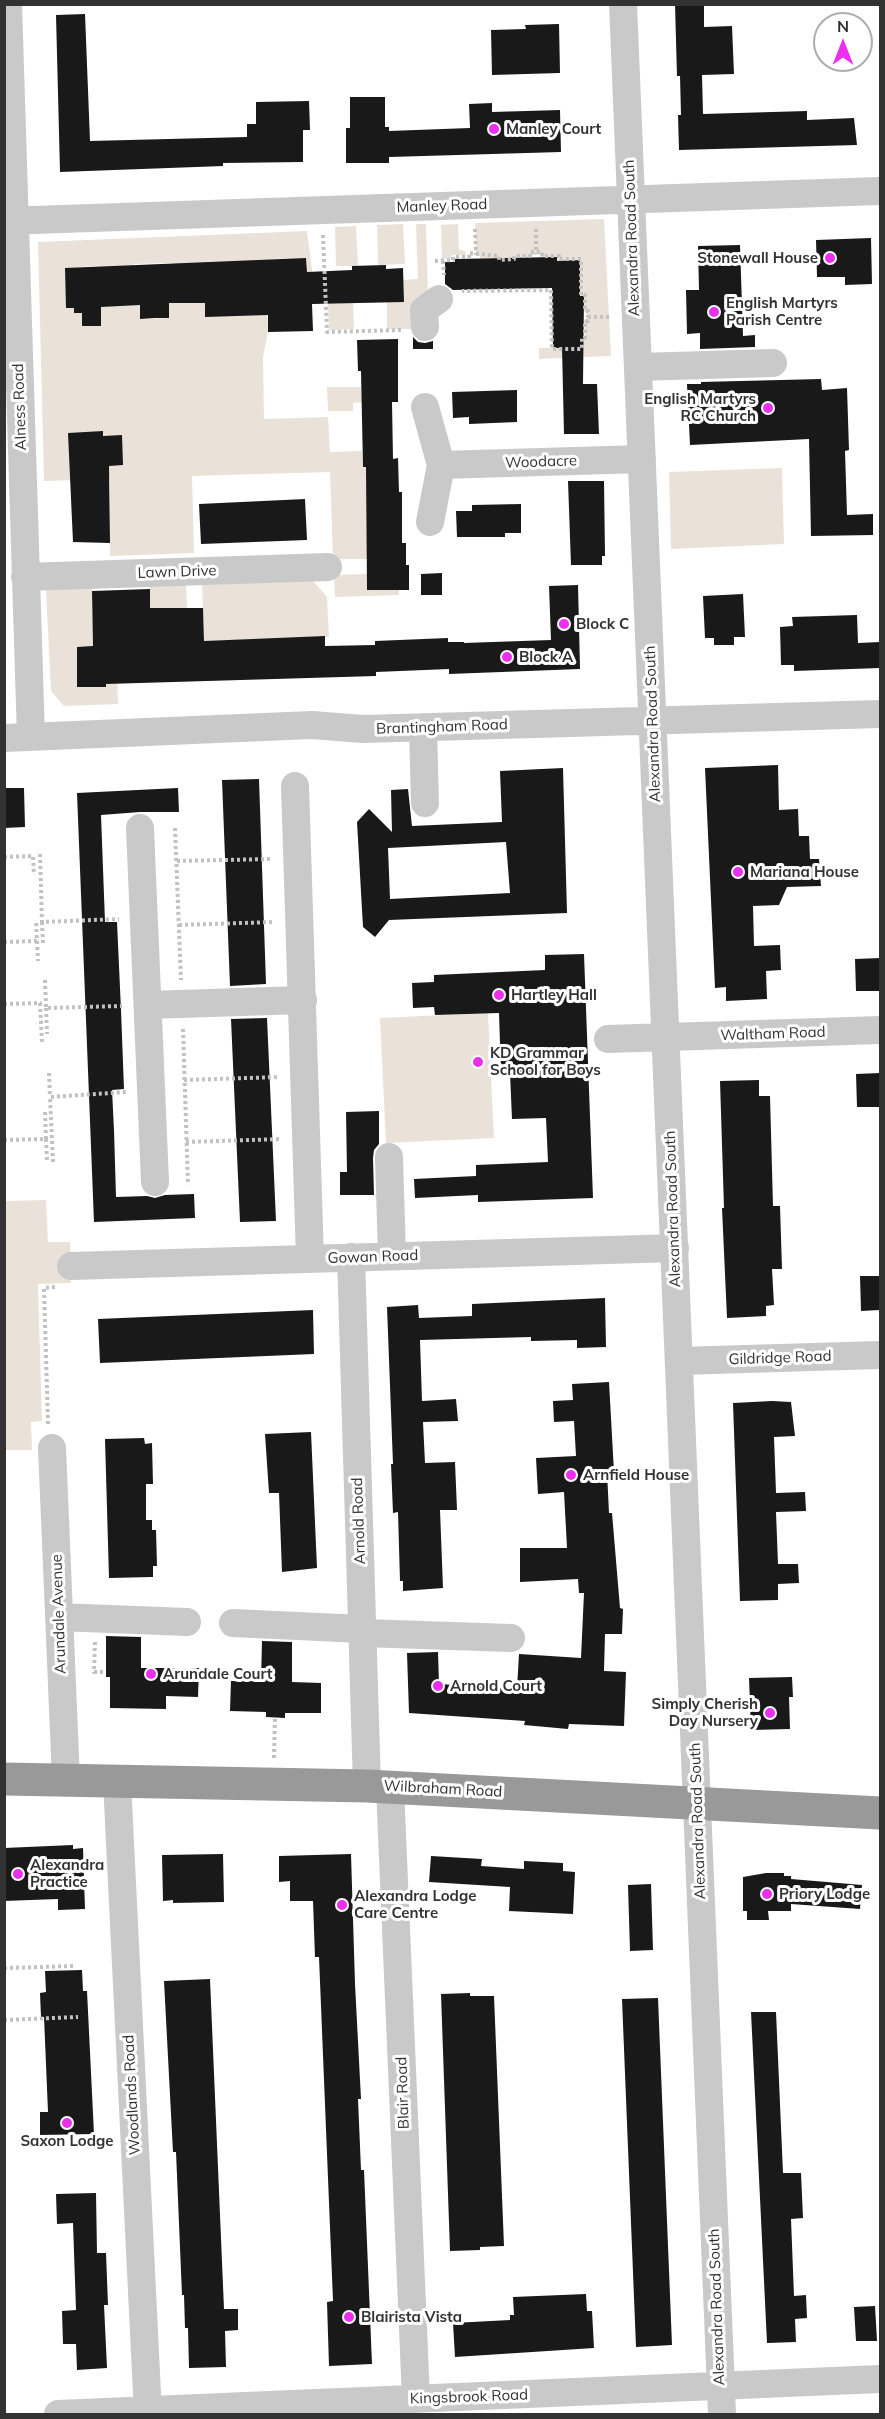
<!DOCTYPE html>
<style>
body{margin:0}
#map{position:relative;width:885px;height:2419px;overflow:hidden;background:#fff;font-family:Mulish,sans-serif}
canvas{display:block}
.frame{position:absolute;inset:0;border:6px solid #323232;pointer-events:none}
.north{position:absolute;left:813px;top:12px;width:60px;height:60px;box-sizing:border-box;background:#fff;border:2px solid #adadad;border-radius:50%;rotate:0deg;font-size:16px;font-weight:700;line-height:24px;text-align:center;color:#323232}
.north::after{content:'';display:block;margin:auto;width:21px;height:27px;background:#eb2fee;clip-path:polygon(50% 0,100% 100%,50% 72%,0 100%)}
</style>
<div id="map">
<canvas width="885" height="2419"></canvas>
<div class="frame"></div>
<div class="north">N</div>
</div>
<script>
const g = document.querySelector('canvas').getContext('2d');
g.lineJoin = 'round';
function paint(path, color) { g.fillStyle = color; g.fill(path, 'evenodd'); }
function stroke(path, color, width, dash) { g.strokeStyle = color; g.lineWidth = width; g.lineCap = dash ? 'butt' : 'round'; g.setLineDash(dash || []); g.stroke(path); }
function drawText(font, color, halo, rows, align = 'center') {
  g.font = font + ' Mulish,sans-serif'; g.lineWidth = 6; g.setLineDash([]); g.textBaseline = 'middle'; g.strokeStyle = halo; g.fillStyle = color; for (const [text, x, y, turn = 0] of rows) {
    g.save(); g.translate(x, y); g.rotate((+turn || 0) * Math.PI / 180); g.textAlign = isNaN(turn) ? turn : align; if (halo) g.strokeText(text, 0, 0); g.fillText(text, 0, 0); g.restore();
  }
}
const green = new Path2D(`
 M604,219L611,356L539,359V348L581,347V337H585L584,320H587V312H584V296H580V261H557V257L541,258L540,254L532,255V258H480V256H476L475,223Z
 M403,224L405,264L378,265L377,225Z
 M416,224H426L428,297L419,329H387V302H404L403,280L418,279Z
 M458,224L459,250L465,251L466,255H452L451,258L442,259L441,225Z
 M356,226L358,266H336L335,227Z
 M307,231L313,277H307L306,258L271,259V278L267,296L268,332L263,357L264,419L328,417L330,452L362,451L363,467H380L371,559H333L330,472L192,476L194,553L110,556V479L44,481L38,242ZM173,263L174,303H169V318L140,319V304H134L133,264ZM97,266L110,306L101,307V326H83L82,313H74V308L79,267Z
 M327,279H335L336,303H353L354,329L329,330Z
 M327,387H361L362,402L353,403V411H328Z
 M782,468L784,544L671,549L669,472Z
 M367,574V590H399V595L335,597L334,575Z
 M313,581L327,597L329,637L204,641L202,585Z
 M186,585L187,608H175L177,641L116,642L118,704L64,706L51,691L46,590L92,588V617L150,611V586Z
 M488,1013L494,1138L386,1143L380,1018Z
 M46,1200L48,1242H70L71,1283L38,1284L42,1421L31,1422L32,1450H5L4,1201Z`);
const building = new Path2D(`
 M675,4H704V27L732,26L734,74L702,75L703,114L807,111V120L854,118L857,145L679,150L678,115H681L680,76H677Z
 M85,14L90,141L247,137V124H256V102L309,101L310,130H303V162L223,163V166L60,172L56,15Z
 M559,24L560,73L492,75L491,30L526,29L525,25Z
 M350,97H385V127H389V131L470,128L469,104L492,103V112L560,110L561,152L389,157V163H346V128H350Z
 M871,238L872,284L845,285V277H817L816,240Z
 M740,245L743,336L755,335V347L700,349V333L687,334L686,290H699L698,246Z
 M557,257V261L580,260V296H584L583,384H597L599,434H564L562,348H553L552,288L453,290L445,284V262H455V259Z
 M306,258L307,272L352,270V266L386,265V269L403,268L404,302L312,304L313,331L268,332V315L205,317V303H169V318H155L140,319V305L101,307V326H82V313H74V308H66L65,268Z
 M413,337L418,342L425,343L433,341V349H413Z
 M398,339V402H392L393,459L398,458L399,492H402V543H406V565H409V590H367L366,467H363L361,371H358L357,340Z
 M821,379L822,390L847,388L849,450L845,451L847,515L873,514V535L811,536L809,439L690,445L687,384H701V382Z
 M517,390V422L469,424V417L453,418L452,392Z
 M103,431V436L122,435L123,465L109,466L110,543L73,542L68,433Z
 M568,481H604L605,556H602V565H571Z
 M305,499L307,540L201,544L199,504Z
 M521,504V533H505V537H457L456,511H472V505Z
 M442,573V595H421V574Z
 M578,585L580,669L449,674V669L376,672V676L106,684V687H77V647L93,646L92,591L150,589V608H203L204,641L325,636V646L375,645V641L448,638V642H464V643L551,640L549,586Z
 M743,594L745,637H734V645H714V638H705L703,596Z
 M857,615L858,643L880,642V668L794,671V665H781L780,627L793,626L792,617Z
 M778,765L779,810L798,809L799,836H809L810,859H819L821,886L787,887L779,905L753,906L754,946L780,945L781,970L766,971L767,999L726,1001V987L715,988L705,768Z
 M563,768L567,913L389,920L375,937L363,927L357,822L369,809L392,832L391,790L408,789L412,826L502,822L500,771ZM506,842L510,893L390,899L388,848Z
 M259,779L266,984L230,986L222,780Z
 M4,788H24L25,827L4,828Z
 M178,788L179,812H140L101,815L105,922H117L121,1010L124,1089L112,1090L114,1130L116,1197L147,1196L155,1198L165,1195L194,1194L195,1218L94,1222L77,793Z
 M584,954L593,1198L478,1202V1195L415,1198L414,1179L476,1176V1165L548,1162L546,1118L512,1119L510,1073H501L499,1013L435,1015L434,1007L413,1008L412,983L434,982V975L545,970V955Z
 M880,958V991H856L855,959Z
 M267,1018L276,1221L240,1222L231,1019Z
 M880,1073V1107H857L856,1074Z
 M759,1080V1096H770L773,1206H780L782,1269H772L774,1305L766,1306V1316L727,1318L722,1208H724L720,1081Z
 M379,1111V1144L374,1150L373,1158L374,1195H340V1172H347L346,1112Z
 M860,1276H880V1310L861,1311Z
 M605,1298L606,1347L577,1348V1340L531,1341V1337L420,1340L422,1401L456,1399L458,1421L423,1422L425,1463L455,1462L457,1510H440L443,1588L403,1591V1581H400L398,1512L393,1513L391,1464H393L387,1307L418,1305L419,1318L472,1316V1304Z
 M313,1310L314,1354L100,1363L98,1319Z
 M609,1382L614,1472H607L609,1513H612L620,1608L623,1609L622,1634H605L604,1671L626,1672L624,1726L569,1724L568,1729L524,1725L525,1721L409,1713L407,1653L438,1652L439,1684L517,1689L519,1654L581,1658L584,1593H579L578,1579L520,1582V1548H567L564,1492L538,1494L536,1458L576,1456L574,1421L554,1422L553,1401L573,1400L572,1384Z
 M772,1401L791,1402L795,1436L774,1437L776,1493L805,1492L806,1511L776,1512L778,1564H798L799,1583L778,1584V1600L740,1601L733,1403Z
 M311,1432L317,1568L282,1572L279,1493H269L265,1434Z
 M144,1438L145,1444L152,1443L153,1484H146V1520H152V1530H156L157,1566H153V1577L109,1578L105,1439Z
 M106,1636L141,1637V1668H199L198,1697L166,1696V1709L110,1708V1677H106Z
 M262,1641L292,1642V1682L321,1683V1713H285V1718L266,1717V1712L230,1711L231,1681H261Z
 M792,1677L793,1697H789L790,1729L751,1730L749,1678Z
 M73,1845V1849L83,1848L85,1909L58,1910V1899L4,1901V1848Z
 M223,1854L224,1902L173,1903V1900L163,1901L162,1855Z
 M351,1854L355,1984L361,2099H358L361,2170H364L372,2364L329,2366L327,2302L333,2301L319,1957H315L313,1901H290V1881L279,1882V1856Z
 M431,1856L482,1859L481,1866L524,1869V1861L563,1863V1871L575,1872L573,1914L509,1911L510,1887L429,1882Z
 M766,1873H784V1876H791V1879L862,1885L860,1909L791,1904V1911H768L769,1920H747V1911H743V1877Z
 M651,1884L653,1950L630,1951L628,1885Z
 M82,1970L83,1991H87L94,2134L40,2135V2112H48L44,2017H41L40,1993L46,1992L45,1971Z
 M210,1979L224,2309H238V2330L225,2331L226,2367L189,2368L188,2328H185L184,2295H182L176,2152H173L164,1981Z
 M470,1993V1996H494L504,2246L480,2247V2250L450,2251L441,1994Z
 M658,1998L672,2345L636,2347L622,1999Z
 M751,2012H776L783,2173H801L803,2218L791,2219L794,2296L806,2295L807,2318L795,2319L796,2342L767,2343Z
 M96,2193L97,2253H106L108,2305H104L107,2368L77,2370L76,2344H63L62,2311L76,2310L73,2223L57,2224L56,2194Z
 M586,2294L587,2311H592L594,2348L455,2357L453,2323L510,2320V2315H514L513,2297Z
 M875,2306L877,2341H856L854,2307Z`);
const path = new Path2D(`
 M475,229L476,255
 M536,229V254
 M323,235L327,332L401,330
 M435,261L453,260V257H469V253L499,256V260L514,259V256H530V252H542V256H559V259H581V295H585V311H588V321H585V338H582V349H552L551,290L462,291
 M443,261L444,275
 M588,317H610
 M175,828L181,980
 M40,854L42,922L119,919
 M4,857L33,856L34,875
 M177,861L272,859
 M42,922L43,943
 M179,925L274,922
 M37,941L38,961
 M4,942L37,941L36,920
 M45,980L46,1008L122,1006
 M4,1004L40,1003L42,1042
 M46,1008L47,1034
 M183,1029L188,1185
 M49,1073L50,1097
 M184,1080L279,1077
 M46,1139L47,1161
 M4,1140L46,1139L45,1112
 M186,1142L282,1139
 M53,1162L50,1097L126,1092
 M48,1424L44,1288L56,1287
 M95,1642L94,1672H104
 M274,1758L275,1717
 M4,1968L74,1966
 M4,2020L78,2017`);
const minor = new Path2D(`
 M8,4L31,737
 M623,4L722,2414
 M4,221L880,191
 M425,327L424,310L439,299
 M638,367L773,363
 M425,407L441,465L430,522
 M441,465L642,459
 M25,577L328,567
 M423,728L425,803
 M4,738L312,725L363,729L880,714
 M295,786L310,1259
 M140,828L155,1182
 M148,1005L303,1000
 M608,1039L880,1030
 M389,1157L392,1256
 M351,1257L367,1786
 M71,1266L675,1248
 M679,1361L880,1355
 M52,1448L66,1780
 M59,1617L187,1622
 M233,1623L362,1629
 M363,1633L511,1638
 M117,1781L148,2414
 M390,1787L416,2399
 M58,2414L880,2379`);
const highway = new Path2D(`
 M4,1779L367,1786L880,1813`);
const markers = [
 [494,129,6,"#eb2fee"],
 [830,258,6,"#eb2fee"],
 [714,312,6,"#eb2fee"],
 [768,408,6,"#eb2fee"],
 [564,624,6,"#eb2fee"],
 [507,657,6,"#eb2fee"],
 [738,872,6,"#eb2fee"],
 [499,995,6,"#eb2fee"],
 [478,1062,6,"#eb2fee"],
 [571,1475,6,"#eb2fee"],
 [151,1674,6,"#eb2fee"],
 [438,1686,6,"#eb2fee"],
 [770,1713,6,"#eb2fee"],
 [18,1874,6,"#eb2fee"],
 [767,1894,6,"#eb2fee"],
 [342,1905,6,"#eb2fee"],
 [67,2123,6,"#eb2fee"],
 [349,2317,6,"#eb2fee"]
];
const poiNames = [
 ["Manley Court",506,129],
 ["Stonewall House",818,258,"right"],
 ["English Martyrs",726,303],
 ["Parish Centre",726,320],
 ["English Martyrs",756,399,"right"],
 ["RC Church",756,416,"right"],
 ["Block C",576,624],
 ["Block A",519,657],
 ["Mariana House",750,872],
 ["Hartley Hall",511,995],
 ["KD Grammar",490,1053],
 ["School for Boys",490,1070],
 ["Arnfield House",583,1475],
 ["Arundale Court",163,1674],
 ["Arnold Court",450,1686],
 ["Simply Cherish",758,1704,"right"],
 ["Day Nursery",758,1721,"right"],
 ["Alexandra",30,1865],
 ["Practice",30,1882],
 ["Priory Lodge",779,1894],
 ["Alexandra Lodge",354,1896],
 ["Care Centre",354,1913],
 ["Saxon Lodge",67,2141,"center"],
 ["Blairista Vista",361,2317]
];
const streetNames = [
 ["Manley Road",442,206,-2],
 ["Alexandra Road South",632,238,-92],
 ["Alness Road",20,407,-92],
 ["Woodacre",541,462,-2],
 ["Lawn Drive",177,572,-2],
 ["Alexandra Road South",653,724,-92],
 ["Brantingham Road",442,727,-2],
 ["Waltham Road",773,1034,-2],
 ["Alexandra Road South",673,1209,-92],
 ["Gowan Road",373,1257,-2],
 ["Gildridge Road",780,1358,-2],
 ["Arnold Road",359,1521,-92],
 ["Arundale Avenue",59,1614,-92],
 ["Wilbraham Road",443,1789,3],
 ["Alexandra Road South",698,1821,-92],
 ["Blair Road",403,2093,-92],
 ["Woodlands Road",132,2095,-93],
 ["Alexandra Road South",717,2307,-92],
 ["Kingsbrook Road",469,2397,-2]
];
paint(green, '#eae2d9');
paint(building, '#191919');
stroke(path, '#c2c2c2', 4, [3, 3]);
stroke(minor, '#c9c9c9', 28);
stroke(highway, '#999', 33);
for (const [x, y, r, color] of markers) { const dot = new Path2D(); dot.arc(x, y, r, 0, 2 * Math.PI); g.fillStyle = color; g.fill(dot); stroke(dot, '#fff', 2); }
drawText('bold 15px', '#323232', '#fff', poiNames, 'left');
drawText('15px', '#323232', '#fff', streetNames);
</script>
